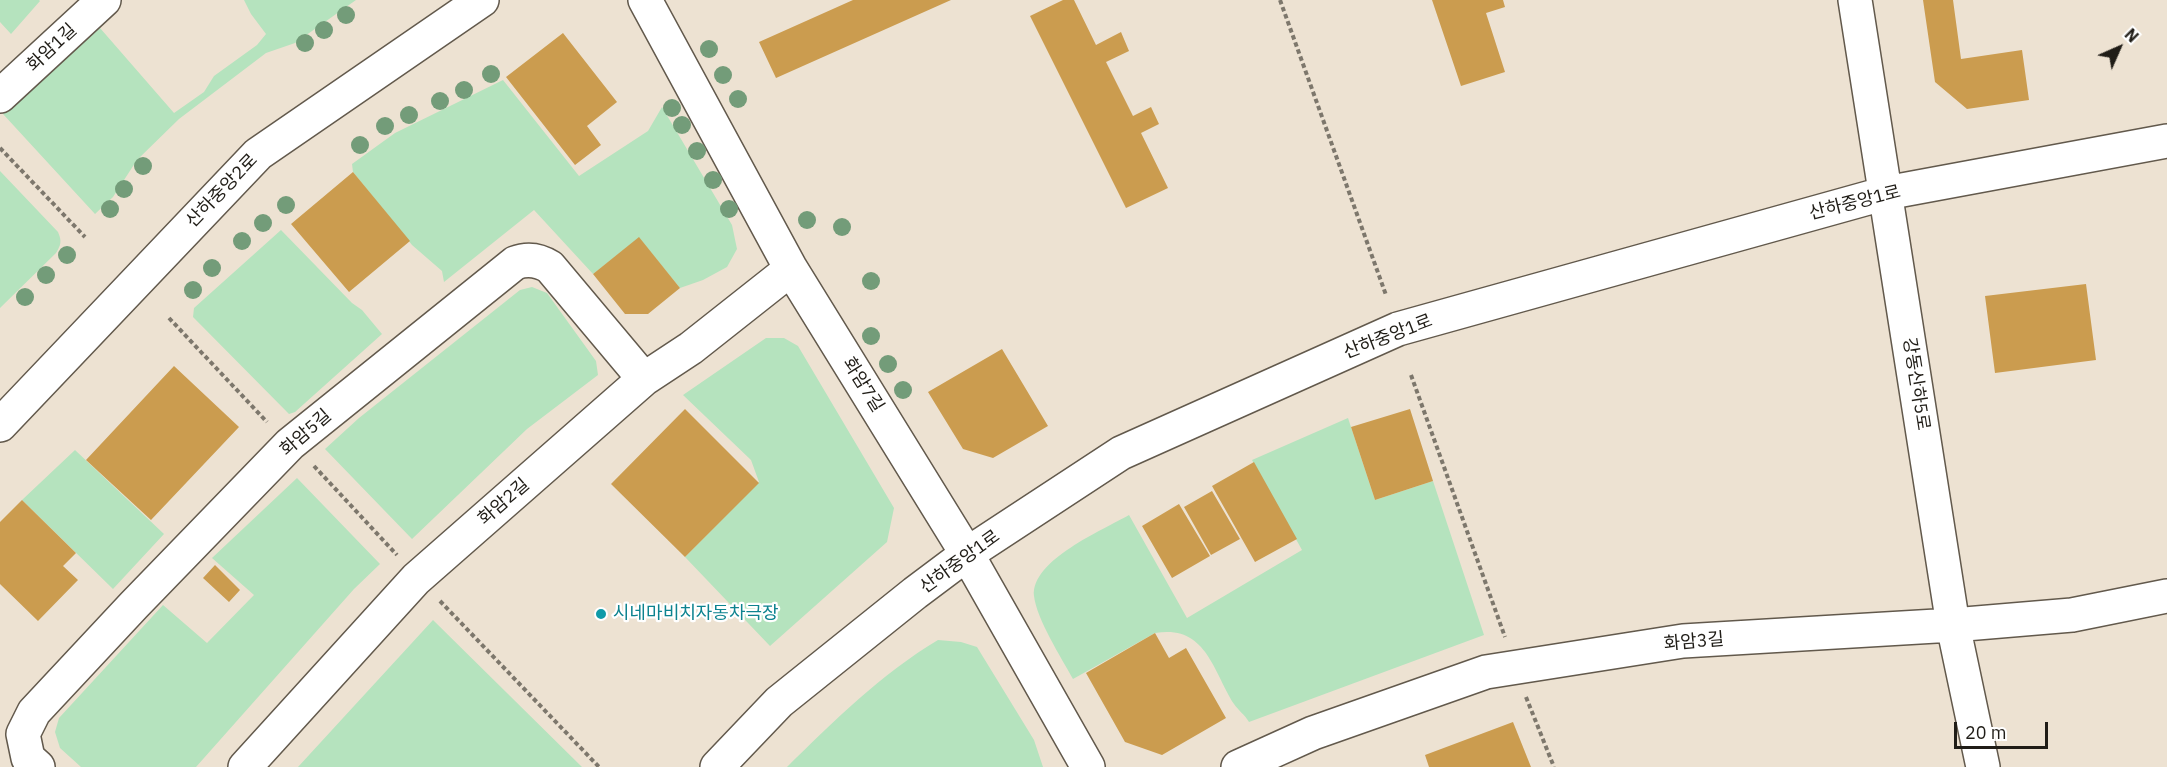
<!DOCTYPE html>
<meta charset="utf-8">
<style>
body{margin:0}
#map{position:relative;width:2167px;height:767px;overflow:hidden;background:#ede2d2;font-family:"IBM Plex Sans",sans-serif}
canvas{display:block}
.north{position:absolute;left:2089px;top:18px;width:60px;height:60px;-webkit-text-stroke:4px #fff;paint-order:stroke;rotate:45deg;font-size:16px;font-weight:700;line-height:24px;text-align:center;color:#201d17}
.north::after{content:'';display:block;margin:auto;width:21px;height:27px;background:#201d17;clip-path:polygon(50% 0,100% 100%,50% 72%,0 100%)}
.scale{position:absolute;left:1954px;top:722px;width:94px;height:27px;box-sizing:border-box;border:3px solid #201d17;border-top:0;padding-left:8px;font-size:18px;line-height:21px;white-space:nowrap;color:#201d17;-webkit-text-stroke:4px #fff;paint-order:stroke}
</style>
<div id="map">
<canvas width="2167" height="767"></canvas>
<div class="north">N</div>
<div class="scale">20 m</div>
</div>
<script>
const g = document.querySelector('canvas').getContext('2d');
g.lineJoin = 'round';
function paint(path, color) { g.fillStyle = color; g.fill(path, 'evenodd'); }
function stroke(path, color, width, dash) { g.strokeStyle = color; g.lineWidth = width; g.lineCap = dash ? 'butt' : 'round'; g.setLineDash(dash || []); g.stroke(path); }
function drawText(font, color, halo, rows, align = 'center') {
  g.font = font + ' "IBM Plex Sans","Noto Sans KR",sans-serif'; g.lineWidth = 4.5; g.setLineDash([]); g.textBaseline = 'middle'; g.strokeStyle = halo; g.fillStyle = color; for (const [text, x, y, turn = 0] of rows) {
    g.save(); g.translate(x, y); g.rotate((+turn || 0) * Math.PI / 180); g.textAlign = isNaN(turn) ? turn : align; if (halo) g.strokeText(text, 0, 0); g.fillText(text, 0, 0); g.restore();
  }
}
const green = new Path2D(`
 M0,0H39L40,1L11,34L0,22Z
 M244,0H356L295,43L266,53L179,119L137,160L113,197L95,214L3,114L100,28L174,113L204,92L214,76L257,45L266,34L251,14Z
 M503,80L579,176L648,131L662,107L732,225L737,249L727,267L703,280L680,288L639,238L593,274L534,210L444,282L442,271L412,245L353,172L352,164L395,133Z
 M0,171L58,232C62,241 61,245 56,253L0,308Z
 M281,230L352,303L362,310L382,334L295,412L289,414L193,317L194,308Z
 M532,287L547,293L596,361L598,375L527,429L412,539L325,449L359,418L520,290Z
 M766,338H784L798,346L894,508L887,542L770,646L685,557L759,482L751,460L683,395Z
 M1348,418L1375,500L1433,481L1484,635L1249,722C1245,715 1238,710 1234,704C1213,671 1206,624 1155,633L1073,679C1061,657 1037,620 1034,596C1031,560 1103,530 1129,515L1187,618L1302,550L1252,460Z
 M75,450L164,534L113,589L22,500Z
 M297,478L380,564L354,589L196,767H81L60,748L55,732L59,718L163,605L207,643L254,595L212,558Z
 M433,620L582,767H298Z
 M938,640L961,642L977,647L1034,740L1043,767H787C834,721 881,674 938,640Z`);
const building = new Path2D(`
 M853,0H951L776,78L759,42Z
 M1063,0H1074L1096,45L1121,32L1129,51L1106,62L1133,116L1151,107L1159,124L1141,133L1168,188L1126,208L1030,16Z
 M1432,0H1503L1505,7L1486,13L1505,72L1461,86Z
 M1923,0H1953L1961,59L2022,50L2029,100L1967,109L1935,82Z
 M563,33L617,102L587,126L601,145L575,165L506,77Z
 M353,172L410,241L349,292L291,224Z
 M639,237L680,288L648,314H625L593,274Z
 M2086,284L2096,360L1995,373L1985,296Z
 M1002,349L1048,426L993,458L963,449L928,392Z
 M174,366L239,427L151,520L86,460Z
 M685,409L759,483L685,557L611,484Z
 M1410,409L1433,481L1375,500L1351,427Z
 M1254,462L1297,539L1255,562L1212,486Z
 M1212,491L1240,539L1211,555L1184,507Z
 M22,500L76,553L63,566L78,580L38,621L0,584V522Z
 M1179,504L1210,556L1172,578L1142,526Z
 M215,565L240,590L229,602L203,578Z
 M1155,633L1169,658L1186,648L1226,718L1162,755L1125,742L1086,673Z
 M1513,722L1531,767H1429L1425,755Z`);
const path = new Path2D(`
 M1280,0L1386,295
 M0,148L85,237
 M169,318L267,422
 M1411,375L1505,637
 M314,466L397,555
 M440,601L599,767
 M1526,697L1554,767`);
const minor = new Path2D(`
 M645,0L791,269L967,554L1088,767
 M1855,0L1953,625L1983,767
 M0,96L104,0
 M38,767L28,758L23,734L34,712L134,605L290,444L515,263C528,258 539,260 550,267L644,379
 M245,767L416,579L644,379L691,348L791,269
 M717,767L779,702L915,593L967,554L1121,453L1398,329L1886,193L2167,141
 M1238,767L1313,733L1486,672L1683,641L1953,625L2072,615L2167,596`);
const major = new Path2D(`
 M0,425L258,154L482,0`);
const trees = [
 [346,15],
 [324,30],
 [305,43],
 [709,49],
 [491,74],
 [723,75],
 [464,90],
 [738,99],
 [440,101],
 [672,108],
 [409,115],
 [682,125],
 [385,126],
 [360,145],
 [697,151],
 [143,166],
 [713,180],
 [124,189],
 [286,205],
 [110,209],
 [729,209],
 [807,220],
 [263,223],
 [842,227],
 [242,241],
 [67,255],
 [212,268],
 [46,275],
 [871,281],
 [193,290],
 [25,297],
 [871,336],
 [888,364],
 [903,390]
];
const markers = [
 [601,614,6,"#0f9aa8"]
];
const streetNames = [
 ["화암1길",52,48,-43],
 ["산하중앙2로",222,191,-46],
 ["산하중앙1로",1855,203,-14],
 ["산하중앙1로",1388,337,-21],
 ["강동산하5로",1916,384,81],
 ["화암7길",863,385,58],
 ["화암5길",306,433,-41],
 ["화암2길",504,502,-41],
 ["산하중앙1로",960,562,-36],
 ["화암3길",1694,642,-5]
];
const cultureNames = [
 ["시네마비치자동차극장",613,614]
];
paint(green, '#b5e3be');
paint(building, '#cb9c4f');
stroke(minor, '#62594c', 36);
stroke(major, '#62594c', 36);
stroke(path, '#7d776c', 4, [4.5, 3]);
stroke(minor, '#fff', 33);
stroke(major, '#fff', 33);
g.fillStyle = '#739c79';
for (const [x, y] of trees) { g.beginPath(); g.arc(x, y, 9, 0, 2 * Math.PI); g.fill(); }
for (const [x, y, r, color] of markers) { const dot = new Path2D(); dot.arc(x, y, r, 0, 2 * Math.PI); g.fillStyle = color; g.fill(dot); stroke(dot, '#fff', 2); }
drawText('18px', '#201d17', '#fff', streetNames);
drawText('18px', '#0d838f', '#fff', cultureNames, 'left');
</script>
